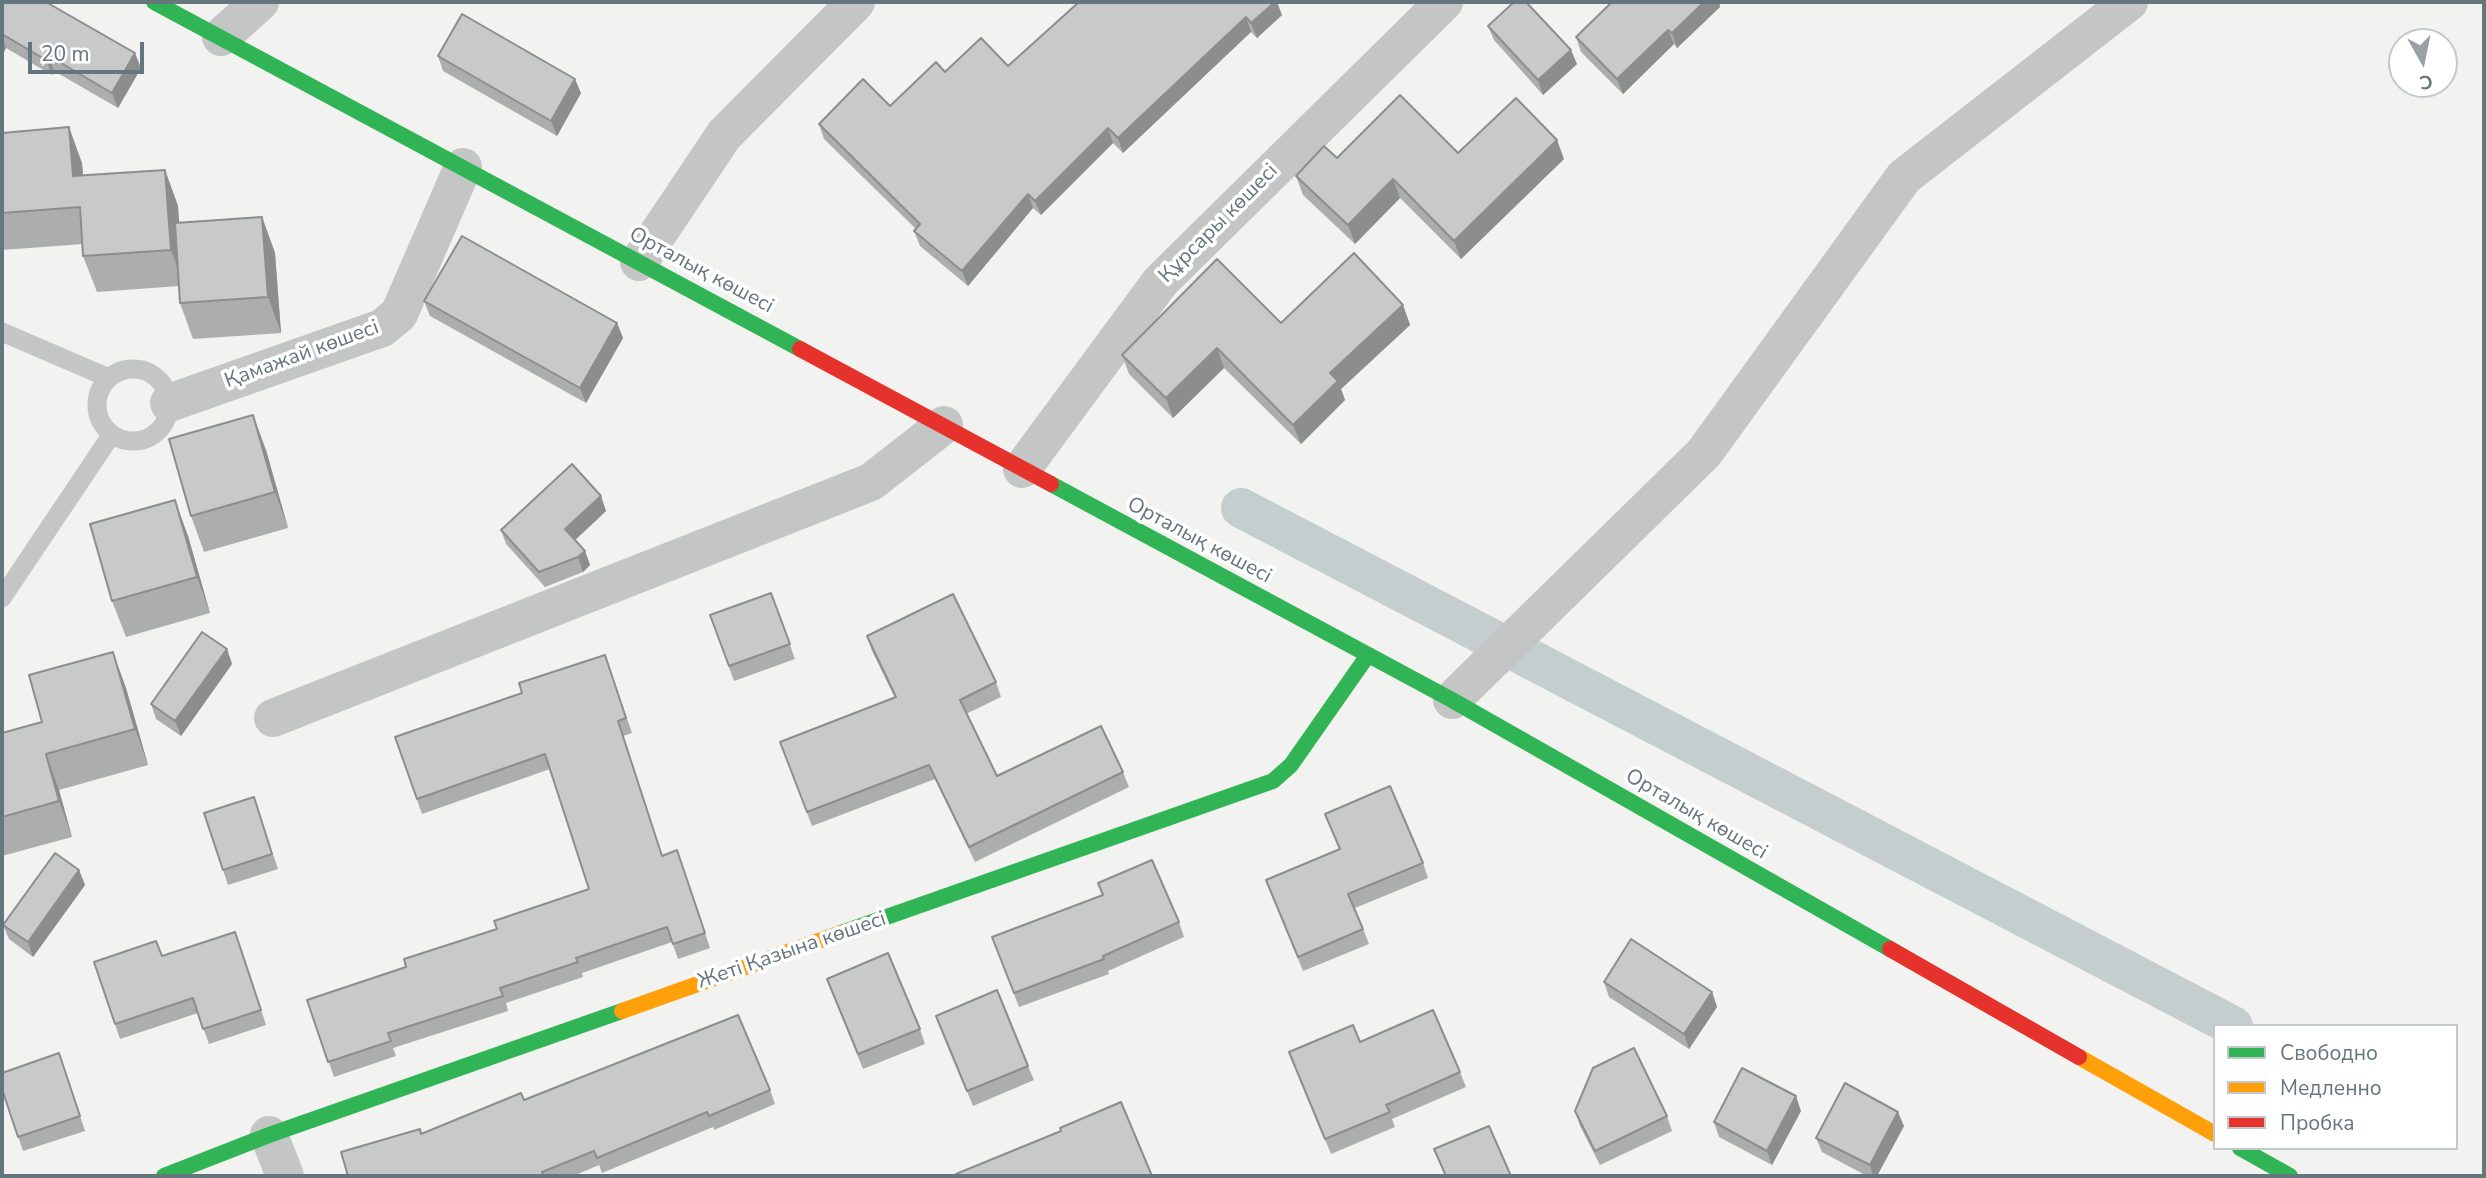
<!DOCTYPE html>
<meta charset="utf-8">
<style>
body{margin:0}
#map{position:relative;width:2486px;height:1178px;overflow:hidden;background:#f2f2f1;font-family:"Nunito Sans",sans-serif}
canvas{display:block}
.frame{position:absolute;inset:0;border:4px solid #66767d;pointer-events:none}
.legend{position:absolute;left:2213px;top:1024px;width:245px;height:126px;box-sizing:border-box;background:#fff;border:2px solid #c2c8cb;margin:0;padding:9px 12px;list-style:none;font-size:21px;color:#66767d}
.legend li{display:flex;align-items:center;gap:14px;height:35px}
.legend b{width:35px;border:2px solid #c2c8cb}
.north{position:absolute;left:2388px;top:28px;width:70px;height:70px;box-sizing:border-box;background:#fff;border:2px solid #c2c8cb;border-radius:50%;rotate:171deg;font-size:19px;font-weight:700;line-height:28px;text-align:center;color:#66767d}
.north::after{content:'';display:block;margin:auto;width:24px;height:32px;background:#97a1a6;clip-path:polygon(50% 0,100% 100%,50% 72%,0 100%)}
.scale{position:absolute;left:28px;top:42px;width:116px;height:32px;box-sizing:border-box;border:4px solid #66767d;border-top:0;padding-left:9px;font-size:21px;line-height:24px;white-space:nowrap;color:#66767d;-webkit-text-stroke:5px #fff;paint-order:stroke}
</style>
<div id="map">
<canvas width="2486" height="1178"></canvas>
<div class="frame"></div>
<ul class="legend">
<li><b style="height:9px;background:#30b455"></b>Свободно</li>
<li><b style="height:9px;background:#ff9f0a"></b>Медленно</li>
<li><b style="height:9px;background:#e5322d"></b>Пробка</li>
</ul>
<div class="north">С</div>
<div class="scale">20 m</div>
</div>
<script>
const g = document.querySelector('canvas').getContext('2d');
g.lineJoin = 'round';
function stroke(path, color, width, dash) { g.strokeStyle = color; g.lineWidth = width; g.lineCap = dash ? 'butt' : 'round'; g.setLineDash(dash || []); g.stroke(path); }
function paint(path, color) { g.fillStyle = color; g.fill(path, 'evenodd'); }
function drawText(font, color, halo, rows, align = 'center') {
  g.font = font + ' "Nunito Sans",sans-serif'; g.lineWidth = 7; g.setLineDash([]); g.textBaseline = 'middle'; g.strokeStyle = halo; g.fillStyle = color; for (const [text, x, y, turn = 0] of rows) {
    g.save(); g.translate(x, y); g.rotate((+turn || 0) * Math.PI / 180); g.textAlign = isNaN(turn) ? turn : align; if (halo) g.strokeText(text, 0, 0); g.fillText(text, 0, 0); g.restore();
  }
}
const canal = new Path2D(`
 M1241,508L2233,1026`);
const lane = new Path2D(`
 M2,332L109,378
 M97 405a36 36 0 1 1 72 0a36 36 0 1 1-72 0Z
 M2,598L112,434`);
const street = new Path2D(`
 M221,37L260,2
 M639,262L724,135L856,2
 M169,403L382,328L399,314L463,167
 M1022,469L1160,282L1444,2
 M1452,700L1704,453L1904,177L2129,2
 M273,718L871,482L944,425
 M269,1135L285,1176`);
const fast = new Path2D(`
 M154,2L800,349
 M1051,484L1452,700L1890,949
 M841,933L1273,781L1291,765L1368,655
 M2240,1148L2290,1176
 M164,1176L269,1135L622,1011`);
const slow = new Path2D(`
 M622,1011L841,933
 M2079,1057L2215,1134`);
const jam = new Path2D(`
 M800,349L1051,484
 M1890,949L2079,1057`);
const wall = new Path2D(`
 M2,2L141,68L118,108L54,71L52,75L6,48L2,56Z
 M1079,2L1282,15L1257,38L1251,32L1123,153L1113,143L1041,215L1033,208L968,286L920,246L914,231L916,229L824,139L819,124L890,106L945,72L1008,66Z
 M1612,2H1719L1720,7L1677,48L1674,44L1623,94L1581,52L1576,37Z
 M1488,26L1577,64L1543,95L1494,40Z
 M438,56L581,93L557,136L443,71Z
 M2,133L82,163L83,176L165,170L178,206L179,223L262,217L275,253L281,333L193,339L180,303L179,286L97,292L83,256V244L2,250Z
 M1458,153L1564,159L1461,259L1400,198L1355,244L1303,195L1296,176L1337,158Z
 M424,301L617,323L623,338L586,403L430,316Z
 M1403,305L1410,325L1341,389L1345,400L1301,444L1224,368L1173,418L1129,374L1122,355L1281,323Z
 M266,450L288,528L204,552L191,516Z
 M601,496L606,511L575,540L585,551L590,565L583,572L545,587L506,544L501,530Z
 M188,536L210,613L126,637L112,601Z
 M771,593L795,659L734,681L710,615Z
 M867,636L996,682L1001,697L966,714L997,776L1123,772L1129,787L975,862L935,779L812,826L780,742L895,698L872,651Z
 M227,649L232,664L181,736L156,719L151,704Z
 M605,655L632,733L623,736L662,855L677,850L710,948L678,959L672,942L582,973L583,977L506,1003L508,1011L393,1048L396,1056L334,1077L307,1000L406,967L497,929L589,889L550,769L422,814L395,737L522,693Z
 M126,688L148,765L59,790L72,837L2,856V733L42,722Z
 M254,797L278,869L228,885L223,870Z
 M1325,814L1423,863L1428,878L1355,908L1369,944L1303,971L1266,880L1339,849Z
 M79,870L85,885L33,957L9,939L3,925Z
 M1098,883L1179,922L1184,937L1108,971L1109,974L1019,1007L992,937L1102,896Z
 M241,947L266,1025L209,1044L198,1013L120,1039L94,962L162,956Z
 M827,979L920,1029L925,1044L863,1069Z
 M1604,982L1712,992L1717,1007L1689,1049L1609,997Z
 M936,1016L1028,1066L1034,1080L973,1106Z
 M1360,1042L1460,1072L1466,1087L1392,1119L1395,1127L1331,1154L1289,1052Z
 M59,1053L85,1131L23,1151L2,1089Z
 M770,1090L775,1104L714,1130L713,1127L602,1173L599,1165L573,1176H348L422,1134L524,1100Z
 M1575,1111L1667,1116L1672,1131L1600,1165L1580,1126Z
 M1801,1111L1772,1165L1719,1137L1714,1122Z
 M1904,1126L1877,1176H1867L1822,1152L1816,1138Z`);
const shadedWall = new Path2D(`
 M1275,2H1277L1282,15L1257,38L1251,23Z
 M1704,2H1719L1720,7L1677,48L1672,33Z
 M1246,17L1251,32L1123,153L1118,138Z
 M1668,30L1674,44L1623,94L1617,79Z
 M2,37L6,48L2,56Z
 M1571,50L1577,64L1543,95L1538,80Z
 M135,53L141,68L118,108L112,93Z
 M49,56L54,71L52,75L46,60Z
 M575,79L581,93L557,136L551,121Z
 M69,127L82,163L86,212L73,176Z
 M1108,128L1113,143L1041,215L1035,201Z
 M1557,140L1564,159L1461,259L1454,241Z
 M165,170L178,206L184,286L171,250Z
 M1393,179L1400,198L1355,244L1348,225Z
 M1028,194L1033,208L968,286L962,271Z
 M262,217L275,253L281,333L268,297Z
 M1403,305L1410,325L1341,389L1345,400L1301,444L1293,425L1330,373Z
 M617,323L623,338L586,403L580,388Z
 M1217,348L1224,368L1173,418L1166,398Z
 M253,415L266,450L288,528L275,492Z
 M601,496L606,511L571,544L565,529Z
 M175,500L188,536L210,613L197,577Z
 M585,551L590,565L583,572L578,557Z
 M227,649L232,664L181,736L175,721Z
 M113,652L126,688L148,765L135,729Z
 M46,754L59,790L72,837L59,801Z
 M79,870L85,885L33,957L28,942Z
 M1712,992L1717,1007L1689,1049L1684,1034Z
 M1796,1096L1801,1111L1772,1165L1767,1151Z
 M1898,1112L1904,1126L1877,1176H1873L1870,1165Z`);
const building = new Path2D(`
 M2,2H46L135,53L112,93L49,56L46,60L2,34Z
 M1079,2H1275L1251,23L1246,17L1118,138L1108,128L1035,201L1028,194L962,271L914,231L920,224L819,124L863,79L890,106L936,62L945,72L981,38L1008,66Z
 M1514,2H1526L1571,50L1538,80L1488,26Z
 M1612,2H1704L1672,33L1668,30L1617,79L1576,37Z
 M462,14L575,79L551,121L438,56Z
 M1400,95L1458,153L1516,98L1557,140L1454,241L1393,179L1348,225L1296,176L1324,146L1337,158Z
 M69,127L73,176L165,170L171,250L83,256L80,207L2,213V133Z
 M262,217L268,297L180,303L175,223Z
 M462,236L617,323L580,388L424,301Z
 M1354,253L1403,305L1330,373L1338,381L1293,425L1217,348L1166,398L1122,355L1217,259L1281,323Z
 M253,415L275,492L191,516L169,439Z
 M572,464L601,496L565,529L585,551L578,557L539,572L501,530Z
 M175,500L197,577L112,601L90,524Z
 M771,593L790,644L729,666L710,615Z
 M953,594L996,682L960,700L997,776L1101,726L1123,772L969,847L929,765L807,812L780,742L896,697L867,636Z
 M202,632L227,649L175,721L151,704Z
 M113,652L135,729L46,754L59,801L2,817V733L42,722L29,675Z
 M605,655L626,718L618,721L662,856L677,850L705,933L673,944L667,927L576,958L578,962L500,988L503,996L388,1033L391,1041L328,1062L307,1000L406,967L404,959L497,929L494,921L589,889L545,754L417,799L395,737L522,693L519,683Z
 M1390,786L1423,863L1348,894L1363,929L1298,957L1266,880L1340,849L1325,814Z
 M254,797L272,854L223,870L204,813Z
 M55,853L79,870L28,942L3,925Z
 M1152,860L1179,922L1103,956L1104,959L1014,993L992,937L1103,895L1098,883Z
 M235,932L261,1010L203,1029L193,998L115,1024L94,962L156,941L162,956Z
 M1631,939L1712,992L1684,1034L1604,982Z
 M888,953L920,1029L858,1054L827,979Z
 M997,990L1028,1066L967,1091L936,1016Z
 M1433,1010L1460,1072L1386,1105L1390,1112L1325,1139L1289,1052L1353,1025L1360,1042Z
 M738,1015L770,1090L709,1116L707,1112L597,1158L594,1151L542,1172L543,1176H348L341,1152L420,1129L421,1134L521,1093L524,1100Z
 M1634,1048L1667,1116L1595,1151L1575,1111L1593,1068Z
 M59,1053L80,1116L18,1137L2,1089V1073Z
 M1742,1068L1796,1096L1767,1151L1714,1122Z
 M1845,1083L1898,1112L1870,1165L1816,1138Z
 M1121,1102L1152,1176H957L956,1174L1061,1131L1060,1128Z
 M1489,1126L1511,1176H1446L1434,1149Z`);
const streetNames = [
 ["Құрсары көшесі",1219,224,-45],
 ["Орталық көшесі",701,271,28],
 ["Қамажай көшесі",302,355,-20],
 ["Орталық көшесі",1199,541,28],
 ["Орталық көшесі",1696,815,30],
 ["Жеті Қазына көшесі",792,951,-19]
];
stroke(canal, '#c4cecf', 40);
stroke(lane, '#c4c6c6', 19);
stroke(street, '#c4c6c6', 38);
stroke(fast, '#30b455', 16);
stroke(slow, '#ff9f0a', 16);
stroke(jam, '#e5322d', 16);
paint(wall, '#acadad');
paint(shadedWall, '#8c8d8d');
paint(building, '#c8c9c9');
stroke(building, '#8c8d8d', 2);
drawText('21px', '#66767d', '#fff', streetNames);
</script>
